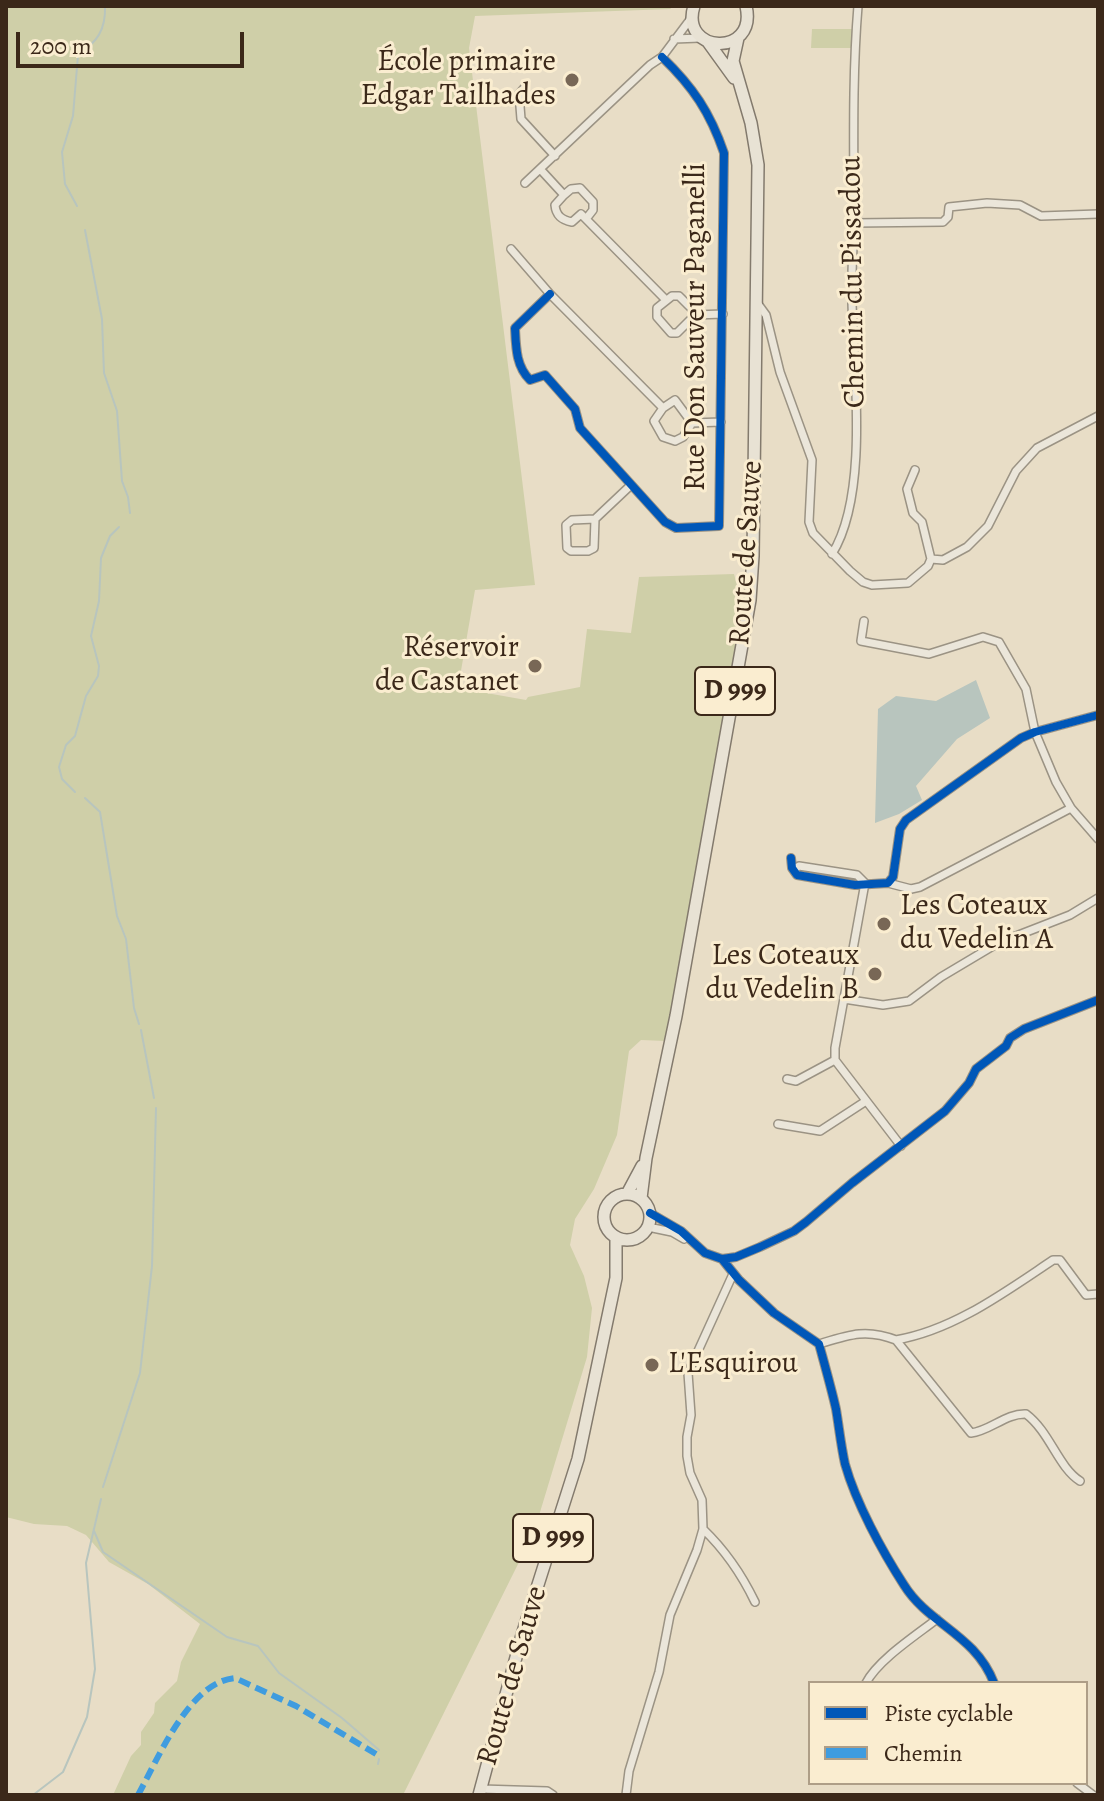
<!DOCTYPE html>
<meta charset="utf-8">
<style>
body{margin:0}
#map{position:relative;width:1104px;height:1801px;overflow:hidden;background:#e8ddc6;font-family:Alegreya,serif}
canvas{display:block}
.frame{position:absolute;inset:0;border:8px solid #3b2819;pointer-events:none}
.legend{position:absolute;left:808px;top:1681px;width:280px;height:104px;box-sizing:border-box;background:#faedd0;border:2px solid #ae9e87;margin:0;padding:10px 14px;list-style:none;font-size:24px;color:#3b2819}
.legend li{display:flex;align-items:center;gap:16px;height:40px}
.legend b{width:40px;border:2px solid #ae9e87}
.scale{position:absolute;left:16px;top:32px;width:228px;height:36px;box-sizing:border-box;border:4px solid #3b2819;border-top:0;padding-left:10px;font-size:24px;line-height:28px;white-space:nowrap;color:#3b2819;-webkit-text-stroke:6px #faedd0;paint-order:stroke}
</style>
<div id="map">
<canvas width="1104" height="1801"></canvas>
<div class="frame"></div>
<ul class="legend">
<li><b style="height:10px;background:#0057b8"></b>Piste cyclable</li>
<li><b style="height:10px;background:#3f9cdf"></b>Chemin</li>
</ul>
<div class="scale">200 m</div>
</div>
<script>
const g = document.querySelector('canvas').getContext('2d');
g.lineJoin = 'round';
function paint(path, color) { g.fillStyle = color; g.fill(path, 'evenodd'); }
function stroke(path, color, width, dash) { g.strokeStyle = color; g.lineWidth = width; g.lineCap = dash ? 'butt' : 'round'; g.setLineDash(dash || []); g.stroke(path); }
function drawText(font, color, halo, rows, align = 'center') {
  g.font = font + ' Alegreya,serif'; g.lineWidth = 6; g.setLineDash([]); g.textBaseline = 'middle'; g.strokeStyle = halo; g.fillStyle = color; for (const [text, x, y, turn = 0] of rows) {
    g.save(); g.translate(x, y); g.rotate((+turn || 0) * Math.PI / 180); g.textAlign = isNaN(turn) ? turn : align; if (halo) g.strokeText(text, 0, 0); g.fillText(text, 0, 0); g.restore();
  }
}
const green = new Path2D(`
 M6,6H669L671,9L475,16L469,48L535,585L475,590L458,688L526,700L528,697L580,687L587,629L631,633L639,577L734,574L743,608L666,1041L641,1040L629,1051L617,1135L594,1189L575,1219L570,1245L584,1276L592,1308L587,1357L534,1532L403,1795H113L131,1756L141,1745V1732L154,1713L155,1703L177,1681L181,1662L200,1624L148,1584L109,1562L86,1535L67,1526L34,1524L6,1517Z
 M812,29H852V48H811Z
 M521,55L519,72L492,70V58Z`);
const water = new Path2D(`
 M976,680L990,718L957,739L916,786L922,800L899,814L875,823L878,709L896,696L936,701Z`);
const stream = new Path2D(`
 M77,206L65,184L62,152L73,116L78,55C97,42 106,30 105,6
 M85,230L102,319L104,373L117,411L122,481L128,497L130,513
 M75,792L62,779L59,767L66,745L75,736L86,696L98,676L99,666L91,636L99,601L101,558L110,536L119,527
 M85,798L100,812L117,916L126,939L134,1008L139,1024
 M141,1030L154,1098
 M103,1487L140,1373L152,1266L156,1108
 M94,1531L103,1552L227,1637L258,1646L279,1673L342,1718L379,1750
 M378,1764L379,1759
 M33,1795L63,1772L87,1717L95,1669L86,1563L101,1499`);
const minor = new Path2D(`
 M674,39L700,38
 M525,87L519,94L521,119L555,156
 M541,170L564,195L555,205C556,216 562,220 572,222L581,214L666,300
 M525,183L650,65L662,57L692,17
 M564,195L571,189L580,188L593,202V210L586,219
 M854,223L943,222L948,217L949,207L987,203L1020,205L1041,216L1098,214
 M511,249L550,294L663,408L675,400L692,423
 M550,294L515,328C516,348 516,366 530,380L545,375L575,409L580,428L665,522L676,528L719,526L724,153C710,112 693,87 662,57
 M672,296H679L692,309L695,315L677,333H671L657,317V308Z
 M758,304L766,315L780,372L812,460L809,522L813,533L850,571L863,582L872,585L908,583L928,566L931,559L943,560L967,547L988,526L1016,471L1037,448L1098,416
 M695,315L723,314
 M663,408L654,421L663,437L675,441L683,437L692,423L721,422
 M915,470L907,489L913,513L922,522L931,559
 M595,519L594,548L588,551H571L567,548L566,525L572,520L595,519L631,485
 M832,554C869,495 854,372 852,303C851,277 853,251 854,224C854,151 852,79 858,6
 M864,621L861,641L929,654L983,637L999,642L1026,689L1035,732L1056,782L1071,808L1098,839
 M791,858L792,868L797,875L855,885L888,883L893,877L900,829L906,820L1021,738L1035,732L1098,715
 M795,869L799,866L857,875L865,883
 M865,883L835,1048V1060L901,1146
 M888,883L911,889L920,887L1071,808
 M844,999L883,1005L909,1001L941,977L998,943L1070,915L1098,898
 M787,1079L796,1081L835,1060
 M778,1124L820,1131L866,1101
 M650,1213L681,1231L705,1253L722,1259L739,1280L774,1313L819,1344C825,1366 831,1387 836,1409C839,1427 841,1446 845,1464C856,1503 882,1551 904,1585C929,1625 975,1634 994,1683
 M648,1227L672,1232L684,1239
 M722,1259L736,1257L760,1247L794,1231L806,1222L852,1183L945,1111L969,1083L976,1069L1006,1046L1010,1038L1024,1029L1098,1000
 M896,1340C954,1330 1005,1292 1053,1260H1060L1086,1295L1098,1294
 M819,1344C848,1335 866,1328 896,1340L971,1433C990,1431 1006,1413 1026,1414C1050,1432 1058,1467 1080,1481
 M703,1529C726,1551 741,1573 755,1602
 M866,1683C878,1660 915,1636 937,1619
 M1077,1783L1093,1795
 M481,1789L547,1791L553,1795
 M626,1795L629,1771L659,1672L670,1615L697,1550L703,1529L702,1500L690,1473L687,1456V1437L691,1415L688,1373L733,1274`);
const primary = new Path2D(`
 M694,6C679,54 758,58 746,6
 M708,42L734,78
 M627,1194L642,1166
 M604 1217a23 23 0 1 1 46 0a23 23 0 1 1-46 0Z
 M641,1198L646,1158L676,1016L750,600L753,556L758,165L751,123L733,61L738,38
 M479,1795L522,1635L578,1459L616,1278V1237`);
const quiet = new Path2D(`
 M138,1795C158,1759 189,1682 235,1678L296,1706L376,1754`);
const cycleway = new Path2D(`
 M550,294L515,328C516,348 516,366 530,380L545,375L575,409L580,428L665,522L676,528L719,526L724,153C710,112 693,87 662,57
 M791,858L792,868L797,875L855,885L888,883L893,877L900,829L906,820L1021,738L1035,732L1098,715
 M650,1213L681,1231L705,1253L722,1259L739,1280L774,1313L819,1344C825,1366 831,1387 836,1409C839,1427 841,1446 845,1464C856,1503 882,1551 904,1585C929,1625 975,1634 994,1683
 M722,1259L736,1257L760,1247L794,1231L806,1222L852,1183L945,1111L969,1083L976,1069L1006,1046L1010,1038L1024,1029L1098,1000`);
const markers = [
 [572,80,8,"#786756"],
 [535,666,8,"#786756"],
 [884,924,8,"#786756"],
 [875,974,8,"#786756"],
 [652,1365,8,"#786756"]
];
const shields = [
 [735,691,80],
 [553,1538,80]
];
const shieldNames = [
 ["D 999",735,691],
 ["D 999",553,1538]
];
const poiNames = [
 ["École primaire",556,63],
 ["Edgar Tailhades",556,97],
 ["Réservoir",519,649],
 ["de Castanet",519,683],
 ["Les Coteaux",900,907,"left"],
 ["du Vedelin A",900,941,"left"],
 ["Les Coteaux",859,957],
 ["du Vedelin B",859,991],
 ["L'Esquirou",668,1365,"left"]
];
const streetNames = [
 ["Chemin du Pissadou",854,282,-91],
 ["Rue Don Sauveur Paganelli",697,327,-90],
 ["Route de Sauve",747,553,-86],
 ["Route de Sauve",513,1676,-74]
];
paint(green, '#cfcfa8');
paint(water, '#b8c5be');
stroke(stream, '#b8c5be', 2);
stroke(minor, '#9b9384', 10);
stroke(primary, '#837a6d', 14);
stroke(minor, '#ebe6da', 7);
stroke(primary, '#e8e2d4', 11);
stroke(quiet, '#3f9cdf', 6, [12, 6]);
stroke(cycleway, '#0057b8', 8);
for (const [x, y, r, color] of markers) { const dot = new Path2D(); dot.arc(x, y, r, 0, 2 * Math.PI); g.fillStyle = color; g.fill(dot); stroke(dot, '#faedd0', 3); }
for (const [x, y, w] of shields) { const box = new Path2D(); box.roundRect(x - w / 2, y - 24, w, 48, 6); g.fillStyle = '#faedd0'; g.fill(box); stroke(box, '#3b2819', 2); }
drawText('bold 28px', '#3b2819', null, shieldNames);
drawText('30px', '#3b2819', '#faedd0', poiNames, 'right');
drawText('30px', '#3b2819', '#faedd0', streetNames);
</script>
